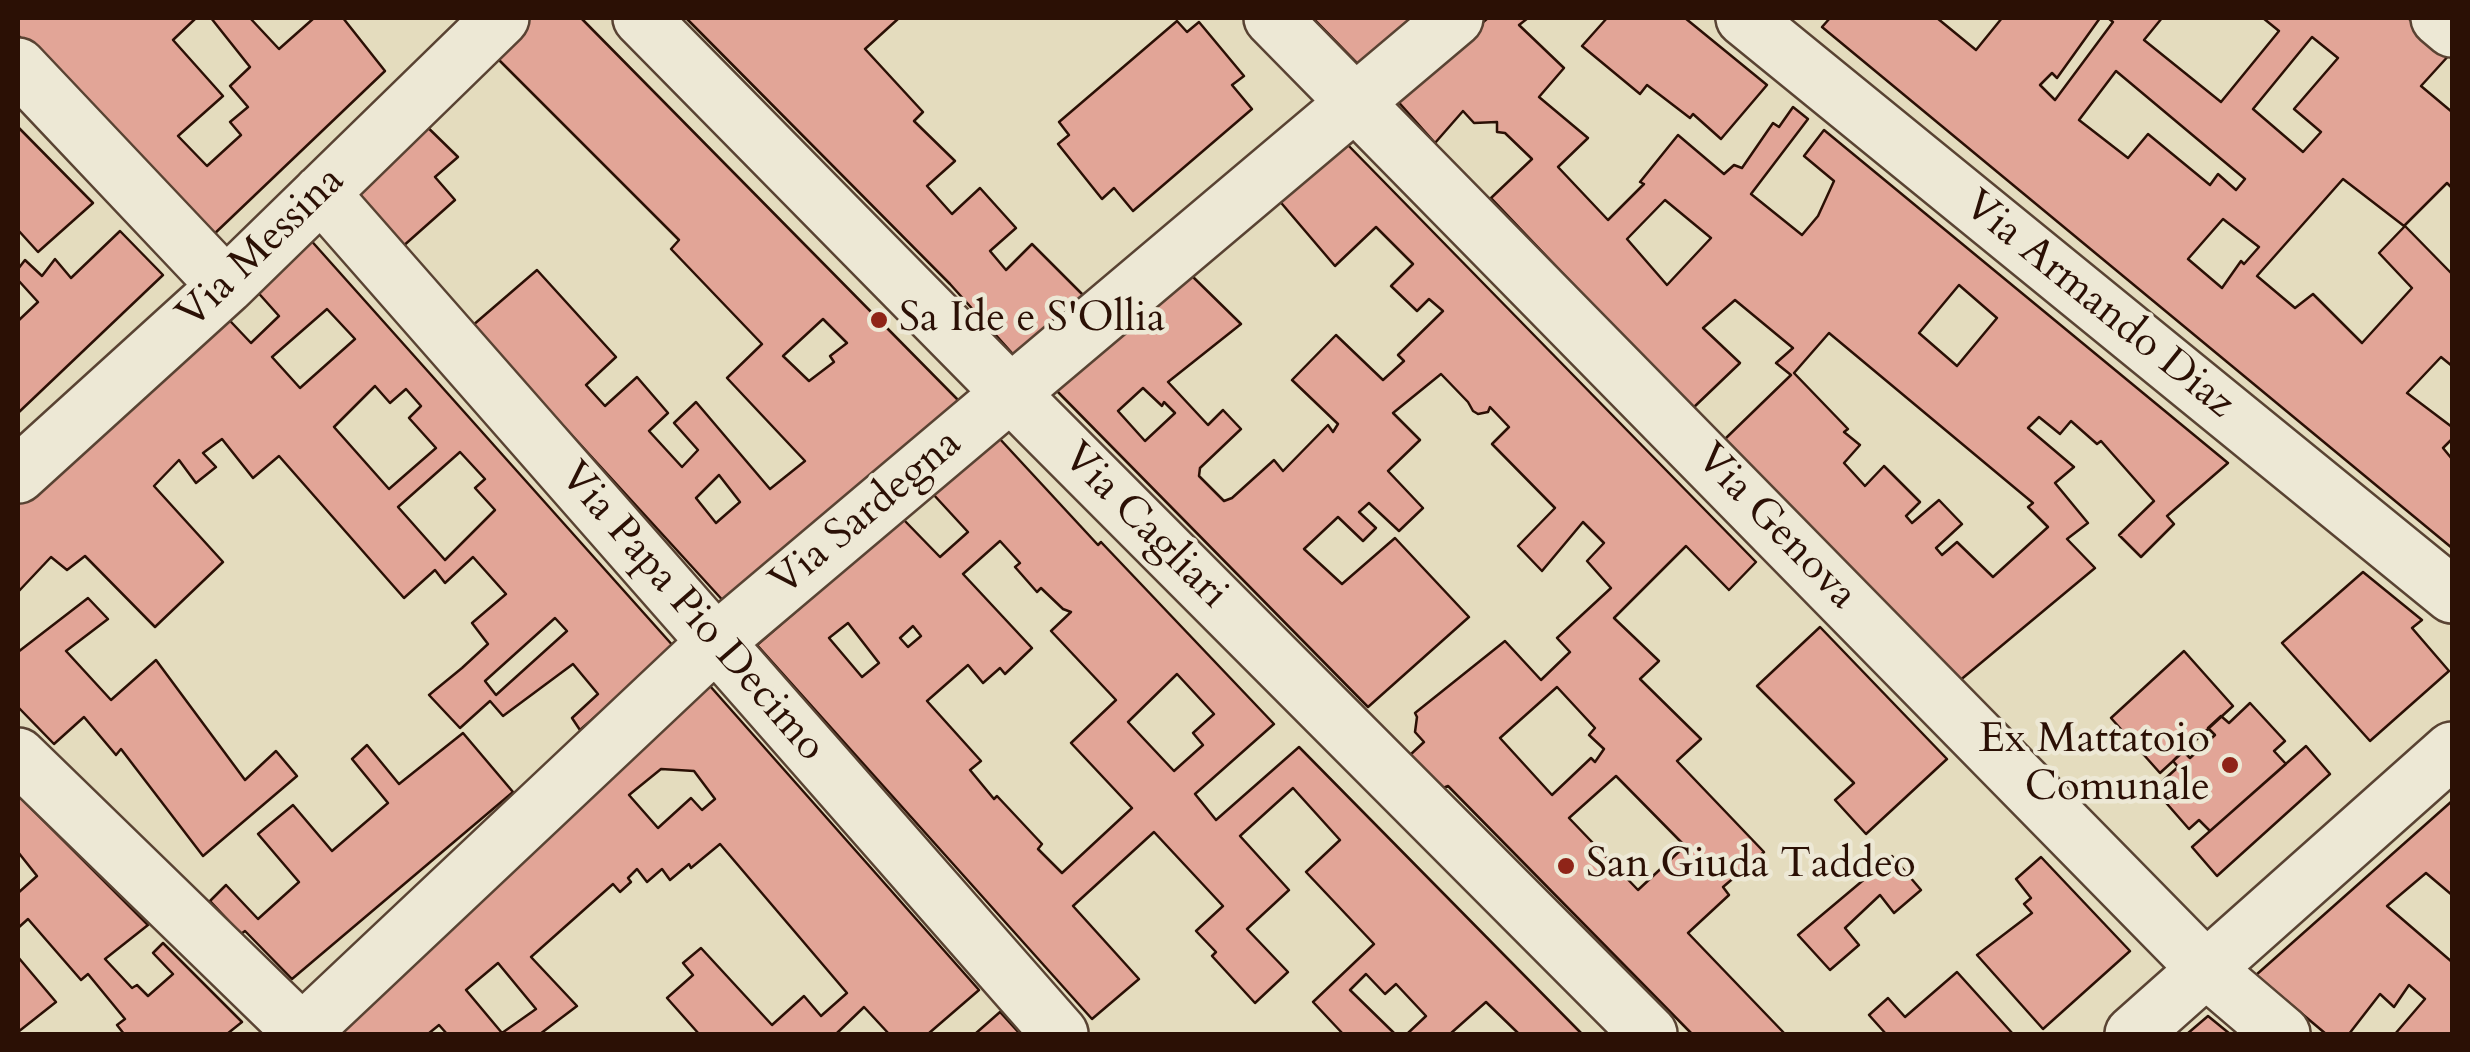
<!DOCTYPE html>
<style>
body{margin:0}
#map{position:relative;width:2470px;height:1052px;overflow:hidden;background:#e4dcbe;font-family:Cardo,serif}
canvas{display:block}
.frame{position:absolute;inset:0;border:20px solid #2b1005;pointer-events:none}
</style>
<div id="map">
<canvas width="2470" height="1052"></canvas>
<div class="frame"></div>
</div>
<script>
const g = document.querySelector('canvas').getContext('2d');
g.lineJoin = 'round';
function paint(path, color) { g.fillStyle = color; g.fill(path, 'evenodd'); }
function stroke(path, color, width, dash) { g.strokeStyle = color; g.lineWidth = width; g.lineCap = dash ? 'butt' : 'round'; g.setLineDash(dash || []); g.stroke(path); }
function drawText(font, color, halo, rows, align = 'center') {
  g.font = font + ' Cardo,serif'; g.lineWidth = 9; g.setLineDash([]); g.textBaseline = 'middle'; g.strokeStyle = halo; g.fillStyle = color; for (const [text, x, y, turn = 0] of rows) {
    g.save(); g.translate(x, y); g.rotate((+turn || 0) * Math.PI / 180); g.textAlign = isNaN(turn) ? turn : align; if (halo) g.strokeText(text, 0, 0); g.fillText(text, 0, 0); g.restore();
  }
}
const building = new Path2D(`
 M18,18H196L173,40L223,96L178,136L207,166L241,135L230,122L248,107L230,86L250,67L211,18H250L279,49L314,18H343L385,71L211,237L18,35Z
 M515,18H581L960,402L727,605L472,326L537,270L616,357L586,385L605,406L637,377L668,413L649,431L682,467L698,450L674,423L696,402L770,489L805,461L727,378L762,344L671,249L679,240L485,46ZM823,319L847,343L830,356L834,362L809,381L783,356ZM719,475L740,502L716,523L696,498Z
 M686,18H899L865,49L923,112L914,121L955,161L927,186L952,214L980,188L1016,228L990,251L1006,270L1032,244L1085,297L1020,362L950,284Z
 M1313,18H1415L1360,66Z
 M1488,18H1528L1519,25L1564,68L1539,97L1588,138L1558,167L1608,220L1644,184L1640,182L1678,135L1724,174L1734,165L1742,168L1773,123L1779,127L1793,107L1808,119L1751,194L1802,235L1818,216L1834,181L1804,156L1824,130L2228,463L2167,516L2174,524L2141,557L2119,535L2154,501L2101,441L2097,444L2071,421L2060,434L2039,417L2028,428L2074,467L2055,483L2088,523L2067,539L2095,568L1958,682L1725,439L1791,375L1776,363L1793,348L1735,300L1703,328L1740,363L1692,409L1491,198L1532,159L1505,133L1497,132V122L1474,123L1463,111L1435,143L1394,97ZM1665,200L1711,238L1667,285L1627,239ZM1959,285L1997,318L1957,366L1919,333ZM1829,333L2033,503L2028,507L2048,527L1993,577L1957,542L1942,555L1936,548L1962,524L1939,500L1912,523L1906,516L1920,502L1884,466L1865,486L1844,463L1860,445L1844,432L1848,429L1794,373Z
 M1607,18H1685L1767,85L1721,139L1693,114L1690,118L1647,85L1640,94L1582,46Z
 M1830,18H1937L1976,50L2002,18H2100L2057,78L2052,73L2040,85L2055,100L2113,22L2108,18H2162L2144,40L2221,102L2279,31L2263,18H2408L2451,53L2421,86L2452,112V188L2447,183L2404,226L2343,179L2257,276L2295,308L2313,294L2362,343L2412,288L2379,253L2405,226L2452,274V366L2441,357L2407,393L2452,427V439L2443,448L2452,459V548L1822,27ZM2312,37L2338,58L2294,109L2321,132L2303,152L2253,109ZM2116,71L2245,179L2236,190L2218,174L2210,185L2148,134L2128,158L2079,120ZM2223,219L2259,247L2244,264L2241,261L2222,288L2188,259Z
 M1177,21L1187,32L1199,22L1244,76L1232,85L1252,109L1133,211L1114,188L1102,199L1058,144L1069,135L1059,122Z
 M414,114L458,157L435,177L455,200L401,248L342,179Z
 M18,127L93,203L38,252L18,230Z
 M1344,141L1756,562L1729,590L1686,546L1614,618L1659,661L1640,679L1701,739L1677,761L1764,852L1723,887L1729,895L1688,933L1785,1034H1692L1448,786L1443,788L1410,755L1424,742L1415,732L1417,717L1415,713L1505,641L1541,680L1570,652L1557,638L1611,588L1587,561L1604,543L1583,522L1542,571L1518,546L1555,508L1492,444L1509,427L1490,407L1488,412L1478,414L1473,411L1468,402L1441,374L1393,413L1420,440L1388,471L1423,508L1399,531L1369,503L1359,512L1376,528L1363,541L1338,517L1304,549L1342,584L1395,538L1469,617L1368,707L1054,388L1190,274L1241,324L1168,382L1208,425L1223,410L1241,429L1200,468L1199,476L1224,501L1232,498L1274,460L1283,471L1328,425L1333,432L1338,424L1292,380L1336,335L1383,380L1404,361L1398,355L1443,311L1429,299L1417,311L1391,286L1413,264L1376,227L1335,266L1277,198ZM1143,388L1162,406L1164,402L1175,413L1145,441L1118,411ZM1557,687L1595,728L1589,735L1604,749L1595,762L1591,758L1552,795L1500,738ZM1616,776L1685,846L1638,890L1569,818Z
 M299,227L675,648L580,730L572,718L598,694L573,664L503,716L490,701L460,728L429,695L462,668L488,644L472,623L506,594L473,557L445,583L435,570L404,598L279,456L253,478L222,439L203,453L216,467L196,483L179,460L154,486L223,562L155,627L85,556L67,570L51,557L18,592V492L215,305L251,343L279,316L245,278ZM327,309L355,339L300,388L272,357ZM375,386L390,403L406,389L421,406L409,418L436,448L389,489L334,427ZM460,452L485,479L475,488L495,510L445,560L398,507ZM555,618L567,631L496,695L485,681Z
 M120,231L163,275L18,413V321L38,302L18,280V269L25,260L42,276L55,259L71,278Z
 M999,438L1098,545L1101,542L1274,724L1195,794L1216,820L1299,747L1582,1034H1519L1486,1002L1450,1034H1407L1426,1016L1396,984L1385,994L1366,974L1350,990L1395,1034H1343L1313,1002L1374,944L1306,872L1340,840L1293,788L1240,836L1289,890L1247,929L1288,972L1255,1003L1212,956L1216,952L1196,931L1223,906L1154,832L1073,906L1139,979L1092,1019L757,645L903,519L940,557L968,532L933,494ZM1000,541L1020,563L1015,567L1037,592L1041,588L1063,609L1071,612L1051,631L1116,700L1071,743L1132,808L1062,873L1038,849L1042,844L997,796L994,799L970,770L981,761L927,701L968,665L983,683L1000,668L1005,674L1032,648L963,574ZM848,623L879,663L862,677L829,638ZM913,626L921,636L908,647L900,638ZM1177,674L1214,714L1193,733L1203,745L1174,771L1128,722Z
 M2363,572L2422,620L2412,628L2449,671L2370,741L2282,643Z
 M88,598L108,619L66,651L111,700L156,660L245,780L276,751L297,776L203,856L121,749L116,755L84,717L54,744L18,707V652Z
 M1820,627L1947,759L1866,834L1835,800L1854,783L1757,686Z
 M2184,651L2233,706L2160,773L2111,718Z
 M710,686L979,990L928,1034H889L864,1007L836,1034H699L667,998L693,975L683,963L701,948L772,1025L804,996L821,1016L847,993L720,844L691,868L689,864L670,880L662,869L647,882L637,869L628,878L631,882L620,892L613,884L531,957L577,1006L540,1034H447L439,1025L428,1034H342L324,1016L386,960ZM661,769L694,771L715,799L702,810L691,798L658,828L629,795ZM498,963L536,1009L502,1033L466,990Z
 M2250,703L2285,741L2274,751L2286,764L2210,831L2199,820L2189,829L2154,789L2178,767L2173,761L2183,751L2190,758L2215,735L2208,728L2221,716L2229,723Z
 M463,733L513,792L292,979L245,931L241,934L210,901L226,885L258,919L299,882L258,834L293,805L332,851L388,803L352,759L367,745L399,784Z
 M2306,746L2330,774L2217,876L2192,847Z
 M18,795L148,925L105,959L132,988L137,985L148,996L173,974L153,953L163,943L242,1022L227,1034H124L117,1025L125,1019L88,974L81,980L28,919L18,928V893L37,876L18,852Z
 M2452,801V895L2426,873L2387,906L2452,962V1034H2395L2425,999L2409,985L2394,1007L2380,994L2349,1034H2326L2256,975Z
 M1892,856L1921,890L1894,913L1880,895L1845,928L1859,945L1830,970L1798,935Z
 M2041,857L2130,951L2043,1029L1977,955L2032,913L2024,904L2031,898L2016,879Z
 M18,957L56,1002L18,1032L20,1034H18Z
 M1957,972L2013,1034H1886L1869,1015L1888,998L1905,1017Z
 M1000,1012L1020,1034H975Z
 M2208,1016L2230,1034H2187Z`);
const minor = new Path2D(`
 M641,18L1039,422L1649,1034
 M1272,18L2207,970L2282,1034
 M1744,18L2452,595
 M2439,18L2452,29
 M18,66L226,286
 M321,193L1060,1034
 M18,475L226,286L501,18
 M18,756L304,1034
 M300,1034L717,641L1455,18
 M2133,1034L2452,750`);
const markers = [
 [879,320,10,"#8f2418"],
 [2230,765,10,"#8f2418"],
 [1566,866,10,"#8f2418"]
];
const streetNames = [
 ["Via Messina",262,249,-44],
 ["Via Armando Diaz",2098,306,39],
 ["Via Sardegna",867,514,-40],
 ["Via Cagliari",1144,527,45],
 ["Via Genova",1775,528,46],
 ["Via Papa Pio Decimo",691,613,49]
];
const poiNames = [
 ["Sa Ide e S'Ollia",899,320],
 ["Ex Mattatoio",2210,741,"right"],
 ["Comunale",2210,789,"right"],
 ["San Giuda Taddeo",1586,866]
];
paint(building, '#e2a597');
stroke(building, '#2b1005', 2.5);
stroke(minor, '#594333', 60);
stroke(minor, '#ede8d5', 55);
for (const [x, y, r, color] of markers) { const dot = new Path2D(); dot.arc(x, y, r, 0, 2 * Math.PI); g.fillStyle = color; g.fill(dot); stroke(dot, '#ede8d5', 4); }
drawText('42px', '#2b1005', '#ede8d5', streetNames);
drawText('42px', '#2b1005', '#ede8d5', poiNames, 'left');
</script>
